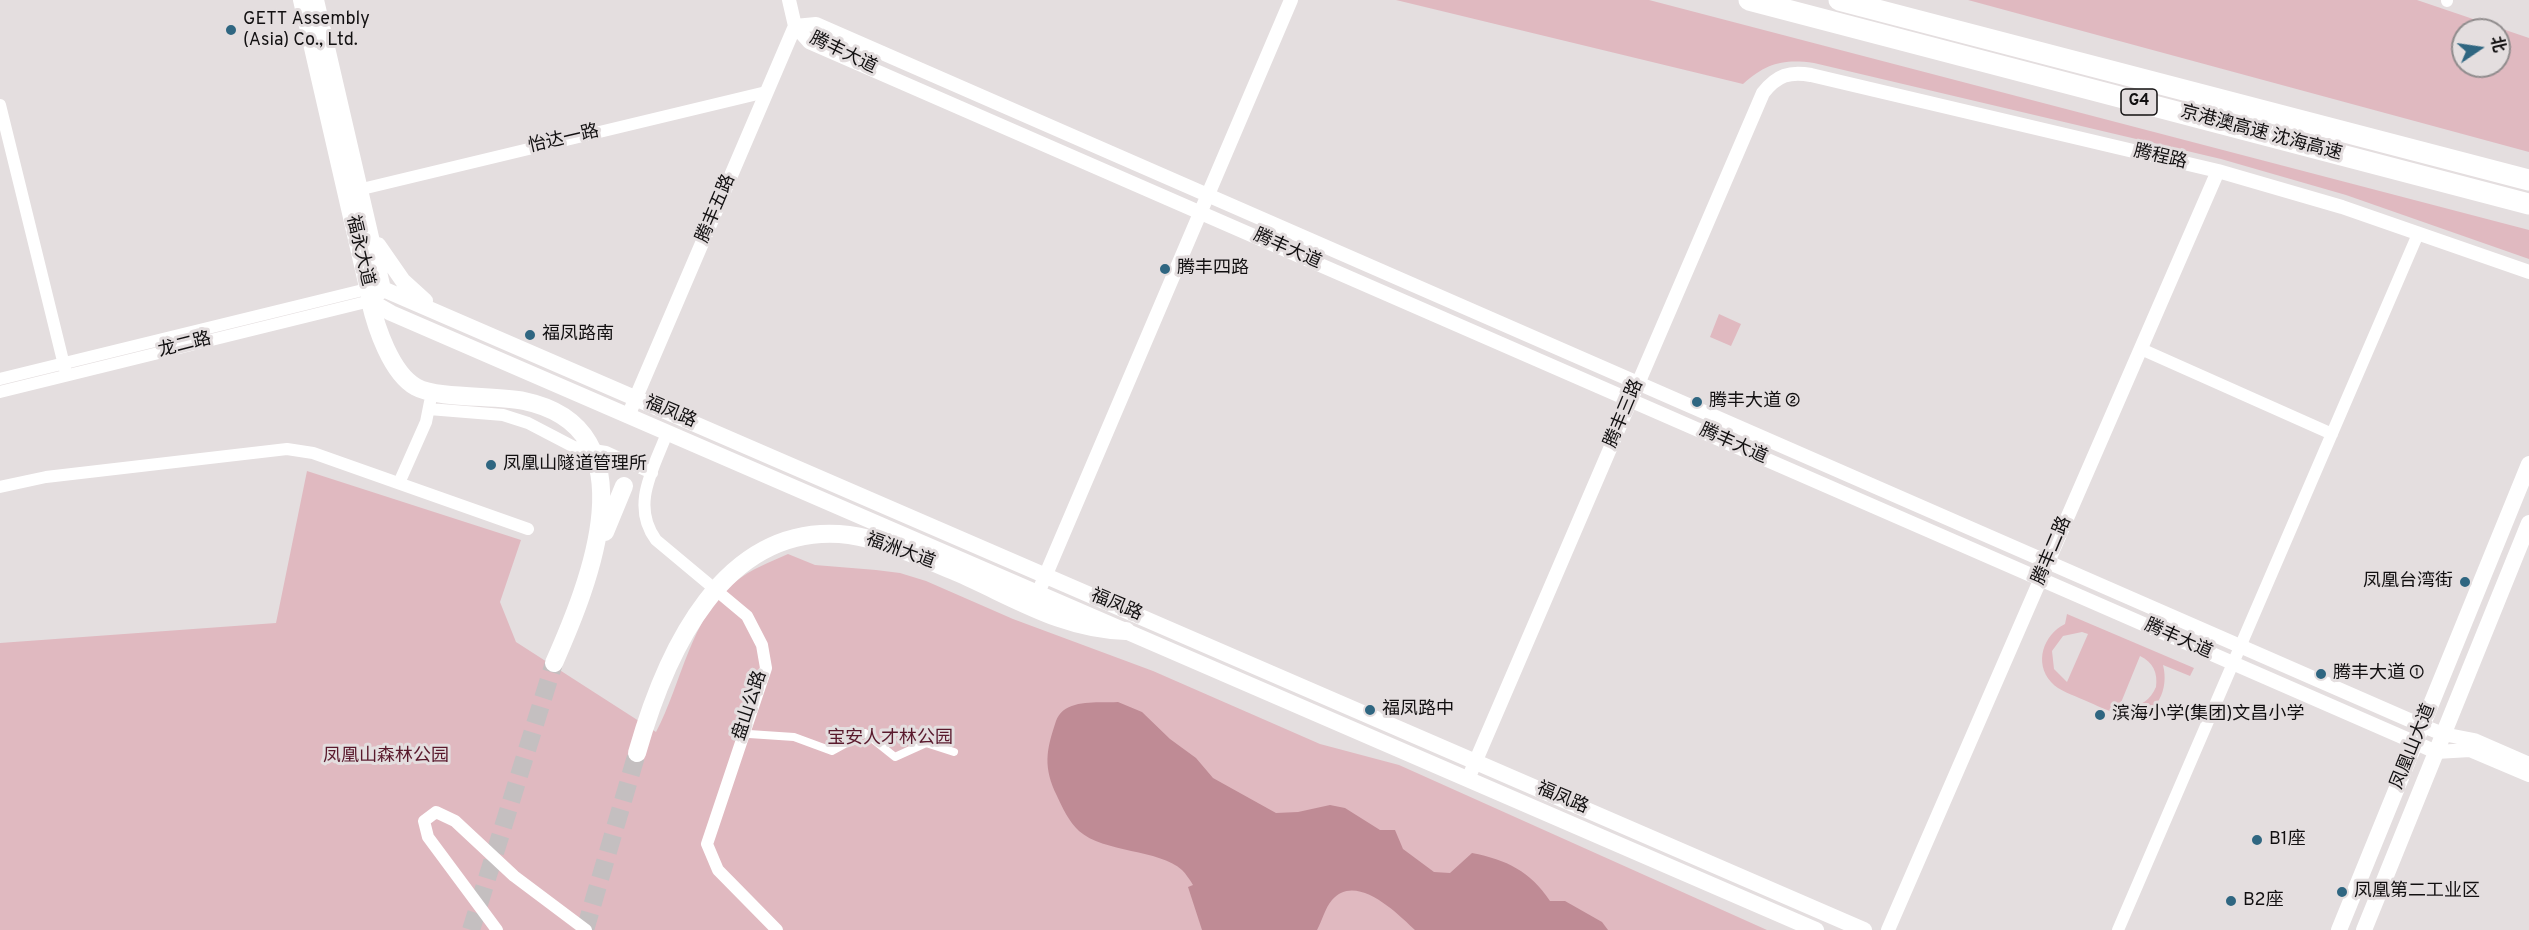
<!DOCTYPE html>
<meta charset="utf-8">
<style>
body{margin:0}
#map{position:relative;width:2529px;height:930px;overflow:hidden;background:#e4dedf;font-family:Overpass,"Noto Sans SC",sans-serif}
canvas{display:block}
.north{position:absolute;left:2451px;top:18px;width:60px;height:60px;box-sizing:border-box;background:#e4dedf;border:2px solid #908c8d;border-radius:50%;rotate:77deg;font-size:16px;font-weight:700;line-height:24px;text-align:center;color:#121011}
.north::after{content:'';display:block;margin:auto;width:21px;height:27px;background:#2f6681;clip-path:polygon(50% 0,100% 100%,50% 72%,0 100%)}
</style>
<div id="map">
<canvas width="2529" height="930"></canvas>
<div class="north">北</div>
</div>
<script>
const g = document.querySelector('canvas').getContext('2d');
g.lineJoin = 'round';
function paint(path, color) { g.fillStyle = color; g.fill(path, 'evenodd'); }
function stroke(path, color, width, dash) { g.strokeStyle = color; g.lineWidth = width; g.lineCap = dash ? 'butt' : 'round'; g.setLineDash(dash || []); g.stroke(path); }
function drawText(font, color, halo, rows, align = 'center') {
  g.font = font + ' Overpass,"Noto Sans SC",sans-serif'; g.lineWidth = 6; g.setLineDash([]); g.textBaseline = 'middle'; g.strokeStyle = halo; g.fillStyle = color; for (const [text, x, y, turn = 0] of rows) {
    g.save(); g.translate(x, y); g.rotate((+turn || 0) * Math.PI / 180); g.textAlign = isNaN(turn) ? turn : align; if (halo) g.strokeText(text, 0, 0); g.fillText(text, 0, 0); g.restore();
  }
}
const green = new Path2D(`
 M1396,0H1649L2529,230V259L2346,195L2221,159L1814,63C1783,59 1767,63 1743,84Z
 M1968,0H2417L2529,38V152ZM2463,30H2499V66H2463Z
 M1719,314L1741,324L1731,346L1710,337Z
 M307,471L521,540L500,602L516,642L656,732C682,683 690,618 735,582C751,569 770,562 788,554L815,565L876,570L900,573L926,581L1013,619L1153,671L1320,744L1399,765L1767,930H0V643L276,623Z
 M2067,614L2194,668L2190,676L2163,665C2170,692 2154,722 2123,715C2109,712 2096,705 2084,700C2073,695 2059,691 2051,682C2034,663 2043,635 2065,624ZM2082,632L2088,634L2067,682L2054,669L2052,651L2063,636ZM2140,656C2153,662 2158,673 2156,687C2149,703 2136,709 2120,705Z`);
const water = new Path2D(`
 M1118,702L1142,712L1170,739L1196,758L1213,778L1276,813L1298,812L1330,805L1345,808L1380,830H1395L1403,849L1434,872L1450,873L1472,853C1507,860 1530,871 1550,901H1565L1602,922L1608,930H1415C1397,913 1356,872 1332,900C1325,908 1322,921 1317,930H1202L1188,887L1193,885C1190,880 1186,874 1182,870C1159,849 1104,853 1079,831C1069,822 1062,807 1057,796C1043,767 1046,751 1056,721C1064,698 1098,703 1118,702Z`);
const primaryTunnel = new Path2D(`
 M471,930L554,663
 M585,930L637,753`);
const pedestrian = new Path2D(`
 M749,734L794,737L832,751L865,733L895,757L926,743L954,752`);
const minor = new Path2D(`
 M2447,1V0
 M0,105L65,369
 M362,189L766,92
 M2141,349L2332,434
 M0,379L367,289
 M0,392L370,301
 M429,409L503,415L528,423L574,447L606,452L652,473
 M667,433C654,468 630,505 656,540L747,616L762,645L766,668L707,844L718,870L777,930
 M399,483L426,422L430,402
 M0,487L46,477L287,449L313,453L528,529
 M497,930L428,837L424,821L436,812L455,821L514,876L586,930
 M2118,930L2418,234`);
const tertiary = new Path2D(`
 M795,26L809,42L2416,743L2436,752L2470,750L2529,775
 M795,26L816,24L2423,726L2443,734L2474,740L2529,764
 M628,416L795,26L789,0
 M1038,593L1291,0
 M1468,779L1763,93C1777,75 1790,71 1811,75L2218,171L2342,207L2529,272
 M1888,930L2218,171`);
const secondary = new Path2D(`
 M301,0L370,300
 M316,0L383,289L375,296
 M378,245L403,281L425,301
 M367,289H383L1864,930
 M370,301L391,313L1816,930
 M2339,930L2529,464
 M2364,930L2529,523`);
const primary = new Path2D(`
 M370,301C376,327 391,373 416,387C437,399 497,395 524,401C654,428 588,586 554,663
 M605,532L624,486
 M637,753C665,654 723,520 849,535C885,540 922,558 956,572C1014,597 1061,629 1126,631`);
const motorway = new Path2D(`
 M1749,0L2529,204
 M1839,0L2529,180`);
const markers = [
 [231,30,6,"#2f6681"],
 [1165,269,6,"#2f6681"],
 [530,335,6,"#2f6681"],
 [1697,402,6,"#2f6681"],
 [491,465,6,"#2f6681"],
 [2465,582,6,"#2f6681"],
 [2321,674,6,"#2f6681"],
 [1370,710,6,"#2f6681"],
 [2100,715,6,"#2f6681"],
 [2257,840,6,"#2f6681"],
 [2342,892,6,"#2f6681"],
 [2231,901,6,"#2f6681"]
];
const shields = [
 [2139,102,36]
];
const shieldNames = [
 ["G4",2139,102]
];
const poiNames = [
 ["GETT Assembly",243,20],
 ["(Asia) Co., Ltd.",243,41],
 ["腾丰四路",1177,269],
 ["福凤路南",542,335],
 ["腾丰大道 ②",1709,402],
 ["凤凰山隧道管理所",503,465],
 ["凤凰台湾街",2453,582,"right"],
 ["腾丰大道 ①",2333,674],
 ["福凤路中",1382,710],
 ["滨海小学(集团)文昌小学",2112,715],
 ["B1座",2269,840],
 ["凤凰第二工业区",2354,892],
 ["B2座",2243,901]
];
const streetNames = [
 ["腾丰大道",843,54,26],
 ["京港澳高速 沈海高速",2261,134,15],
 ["怡达一路",564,140,-13],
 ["腾程路",2160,158,13],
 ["腾丰五路",717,209,-67],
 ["腾丰大道",1287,250,24],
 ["福永大道",359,251,77],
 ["龙二路",185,346,-14],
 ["福凤路",670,413,23],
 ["腾丰三路",1625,414,-67],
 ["腾丰大道",1733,445,24],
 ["腾丰二路",2053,551,-67],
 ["福洲大道",900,552,20],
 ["福凤路",1116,606,23],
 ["腾丰大道",2178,640,24],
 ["盘山公路",751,706,-72],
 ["凤凰山大道",2414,747,-68],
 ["福凤路",1562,799,23]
];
const parkNames = [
 ["宝安人才林公园",890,739],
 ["凤凰山森林公园",386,757]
];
paint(green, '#e0b9c0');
paint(water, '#bf8b95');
stroke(primaryTunnel, '#c4bfc0', 18, [18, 9]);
stroke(pedestrian, '#fff', 8);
stroke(minor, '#fff', 12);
stroke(tertiary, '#fff', 14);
stroke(secondary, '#fff', 16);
stroke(primary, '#fff', 18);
stroke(motorway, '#fff', 21);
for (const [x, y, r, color] of markers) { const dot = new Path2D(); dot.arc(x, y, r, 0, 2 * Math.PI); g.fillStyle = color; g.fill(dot); stroke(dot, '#e4dedf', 2); }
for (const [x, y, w] of shields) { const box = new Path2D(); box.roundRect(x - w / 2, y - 13, w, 26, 4.5); g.fillStyle = '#e4dedf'; g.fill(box); stroke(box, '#121011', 1.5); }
drawText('bold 16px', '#121011', null, shieldNames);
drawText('18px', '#121011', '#e4dedf', poiNames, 'left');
drawText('18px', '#121011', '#e4dedf', streetNames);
drawText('18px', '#59192c', '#e4dedf', parkNames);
</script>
